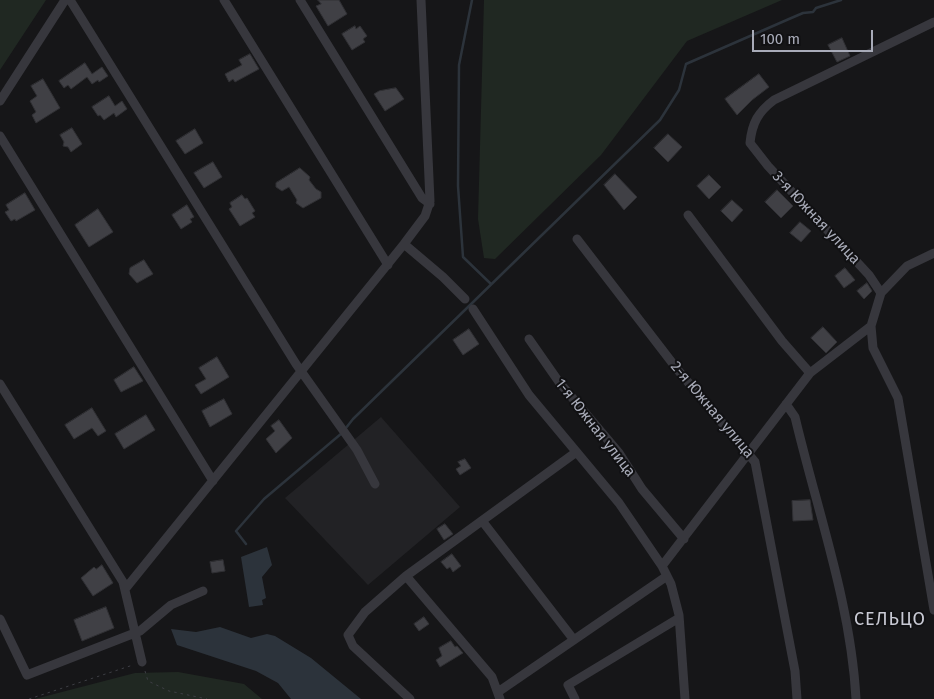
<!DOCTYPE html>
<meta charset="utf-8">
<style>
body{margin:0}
#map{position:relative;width:934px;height:699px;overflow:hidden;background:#161618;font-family:"Fira Sans",sans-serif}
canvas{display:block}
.scale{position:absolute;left:752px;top:30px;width:121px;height:22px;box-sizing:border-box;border:2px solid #a8abb8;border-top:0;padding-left:6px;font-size:15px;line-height:18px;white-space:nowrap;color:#a8abb8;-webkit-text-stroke:4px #111113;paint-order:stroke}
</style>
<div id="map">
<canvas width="934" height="699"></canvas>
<div class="scale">100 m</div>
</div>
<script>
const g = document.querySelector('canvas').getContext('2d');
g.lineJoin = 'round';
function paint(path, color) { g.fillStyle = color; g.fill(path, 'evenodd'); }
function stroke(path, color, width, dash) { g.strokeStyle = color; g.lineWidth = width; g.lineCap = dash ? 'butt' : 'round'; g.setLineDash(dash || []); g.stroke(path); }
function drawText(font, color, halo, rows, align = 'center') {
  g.font = font + ' "Fira Sans",sans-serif'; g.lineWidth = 4; g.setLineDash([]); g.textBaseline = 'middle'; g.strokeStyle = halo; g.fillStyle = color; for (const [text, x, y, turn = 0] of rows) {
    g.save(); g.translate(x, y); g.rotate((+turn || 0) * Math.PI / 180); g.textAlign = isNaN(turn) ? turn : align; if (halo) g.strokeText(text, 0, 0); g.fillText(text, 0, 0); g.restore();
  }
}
const built = new Path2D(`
 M381,417L460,507L368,585L285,498Z`);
const green = new Path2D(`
 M0,0H46L0,70Z
 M484,0H782L687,41L601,155L495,259L484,258L478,219Z
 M178,672L244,684L262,699H35L135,673Z`);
const water = new Path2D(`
 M267,547L272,565L262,577L266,598L262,600L263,605L249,607L241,557Z
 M220,627L251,638L267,634L275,636L311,658L361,699H291L278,683L256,671L177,645L171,629L196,632Z`);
const stream = new Path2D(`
 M472,0L459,65L458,186L463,257L491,284
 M246,544L236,531L264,499L342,433L353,419L660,120L679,90L686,64L789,19L803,13L813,12L816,8L841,0`);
const building = new Path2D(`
 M318,0H339L347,14L328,26L316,6L321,4Z
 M355,26L356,29L360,26L367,36L363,39L365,42L352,50L342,34Z
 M842,38L850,56L837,62L828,45Z
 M250,54L259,69L235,82L233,79L229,82L225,74L242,65L239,60Z
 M85,63L92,74L102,67L108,76L99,82L98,80L92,84L87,77L71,89L68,85L64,88L59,81Z
 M759,74L769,87L752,100L737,115L725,99Z
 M43,79L60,108L36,123L32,115L36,112L30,101L37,96L31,86Z
 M396,88L404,99L385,111L374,94L379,91Z
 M109,96L115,106L122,101L127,109L116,117L114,113L104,120L100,115L98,116L92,107Z
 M72,128L82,144L71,152L68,147L63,146L64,142L60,135Z
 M195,129L203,143L185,154L176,141Z
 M668,134L682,147L668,162L654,148Z
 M213,162L222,177L204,188L194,173Z
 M300,168L310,177L309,180L316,189L321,192V198L303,208L296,203L297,200L289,187L282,191L276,187V183Z
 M615,174L637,197L624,210L604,185Z
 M709,175L721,187L709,199L697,186Z
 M777,190L793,206L781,218L765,202Z
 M25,193L35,210L16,221L15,219L11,221L5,212L9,210L6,205Z
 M242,195L245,199L247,198L255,211L252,213L255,217L240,226L229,209L232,207L230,203Z
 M732,200L743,210L732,222L721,211Z
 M187,205L194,217L190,219L192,222L181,229L172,215Z
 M98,209L113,232L89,247L75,225Z
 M800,222L811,231L801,242L790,233Z
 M144,260L153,274L137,283L129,274L130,268Z
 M845,268L855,280L844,288L835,276Z
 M867,283L872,291L864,299L857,291Z
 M823,327L837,342L826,353L811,338Z
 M469,329L479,344L463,355L453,340Z
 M217,357L229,377L201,394L195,385L206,379L199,368Z
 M134,367L143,381L121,392L114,380Z
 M224,399L232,414L210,427L202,411Z
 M92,408L106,431L98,436L92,428L74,439L65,425Z
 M146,415L155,430L124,449L115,434Z
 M279,420L292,438L276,453L266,439L275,431L271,426Z
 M465,459L471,468L460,475L456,469L461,466L458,462Z
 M810,500L813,520L793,521L792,501Z
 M445,524L453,534L444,540L437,529Z
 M452,554L461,566L453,572L450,567L447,569L441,562Z
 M223,560L225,571L212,573L210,562Z
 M102,565L113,583L93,596L81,578L94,567L96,569Z
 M106,607L114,628L82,641L74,620Z
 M424,617L429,624L419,631L414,624Z
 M451,641L455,647L457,646L463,653L440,667L436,660L442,656L439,648Z`);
const path = new Path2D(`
 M145,671L148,681L169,691L207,699
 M29,699L133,665`);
const minor = new Path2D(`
 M70,0L296,364L357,450L375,484
 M224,0L388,265
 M300,0L422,198L430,204
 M0,101L65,0
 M0,136L213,481
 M688,215L782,341L810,373
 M577,239L677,369L755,462L795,671L797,699
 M404,244L443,277L465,299
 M881,293L869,275L768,166L750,143C752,123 758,112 774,100L934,22
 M473,309L529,395L619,503L662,566L671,584L679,615L685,699
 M871,326L873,348L898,398L934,610
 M529,339L559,382L619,453L642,489L684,539
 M0,384L123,582L142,662
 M786,404L795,417C817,510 851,604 856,699
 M483,522L574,640
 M662,566L810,373L871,326L881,293L907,266L934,253
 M406,576L492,677L500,699
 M126,588L404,244L425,216L430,201L421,0
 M0,619L27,675L140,631L171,605L203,591
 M498,692L667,576
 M410,699L353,646L348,635L365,612L406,576L575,453
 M575,699L568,685L679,618`);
const streetNames = [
 ["3-я Южная улица",816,218,47],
 ["2-я Южная улица",712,410,50],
 ["1-я Южная улица",595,428,52]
];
const quarterNames = [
 ["СЕЛЬЦО",890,620]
];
paint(built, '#222225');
paint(green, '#202822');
paint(water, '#2c333b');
stroke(stream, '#2c333b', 2.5);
paint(building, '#404045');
stroke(building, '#303034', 1);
stroke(path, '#3d3e44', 1, [2.5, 4]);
stroke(minor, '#37373d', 9);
drawText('15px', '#a8abb8', '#111113', streetNames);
g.letterSpacing = '1px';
drawText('18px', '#c9cad4', '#111113', quarterNames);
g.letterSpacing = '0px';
</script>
